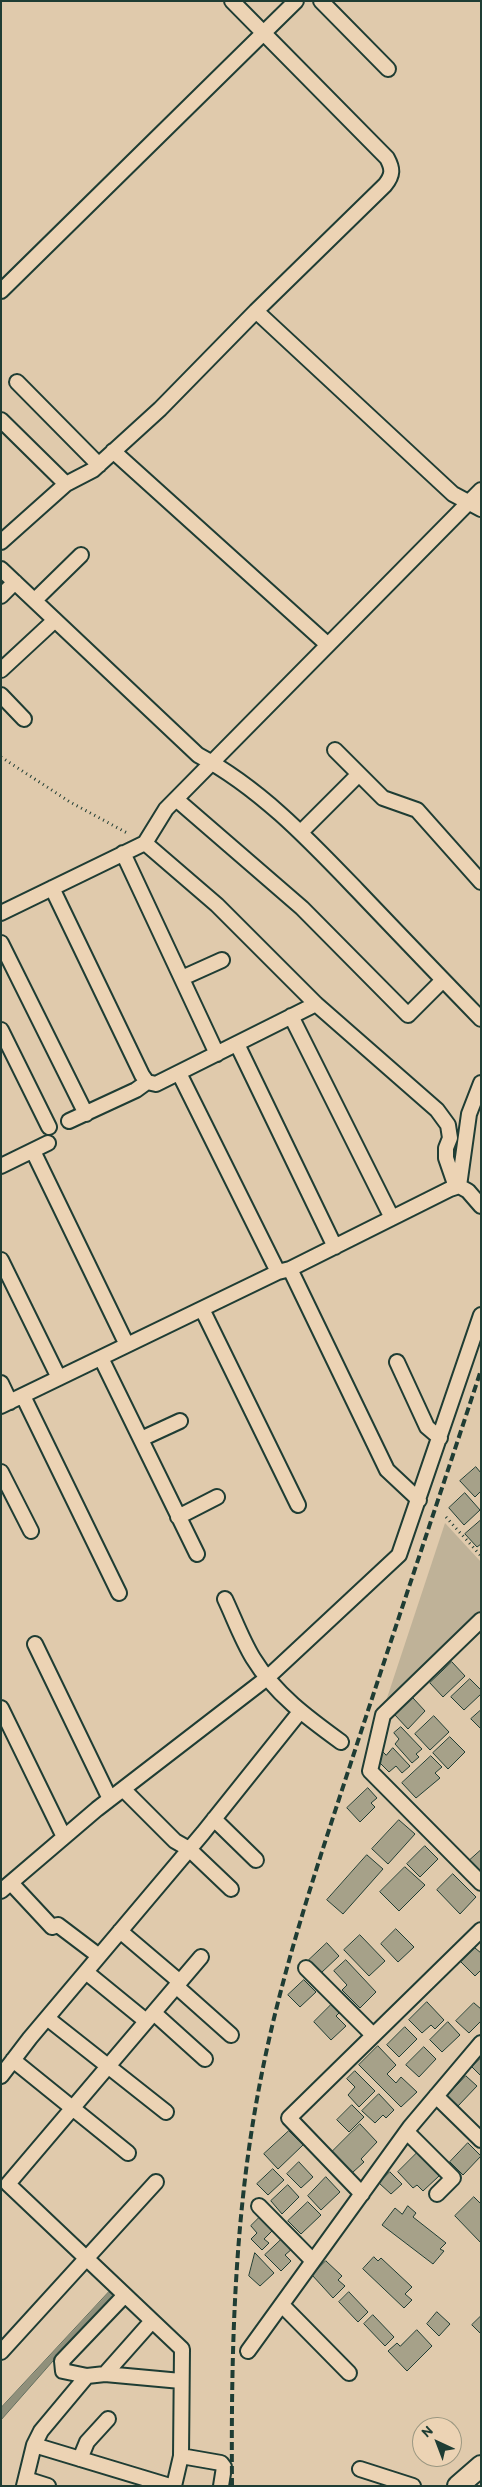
<!DOCTYPE html>
<style>
body{margin:0}
#map{position:relative;width:482px;height:2487px;overflow:hidden;background:#e0caac;font-family:Itim,sans-serif}
canvas{display:block}
.frame{position:absolute;inset:0;border:2px solid #1f3d34;pointer-events:none}
.north{position:absolute;left:412px;top:2417px;width:50px;height:50px;box-sizing:border-box;background:#ecd3b4;border:1px solid #9a9781;border-radius:50%;rotate:317deg;font-size:14px;font-weight:700;line-height:20px;text-align:center;color:#1f3d34}
.north::after{content:'';display:block;margin:auto;width:18px;height:22px;background:#1f3d34;clip-path:polygon(50% 0,100% 100%,50% 72%,0 100%)}
</style>
<div id="map">
<canvas width="482" height="2487"></canvas>
<div class="frame"></div>
<div class="north">N</div>
</div>
<script>
const g = document.querySelector('canvas').getContext('2d');
g.lineJoin = 'round';
function paint(path, color) { g.fillStyle = color; g.fill(path, 'evenodd'); }
function stroke(path, color, width, dash) { g.strokeStyle = color; g.lineWidth = width; g.lineCap = dash ? 'butt' : 'round'; g.setLineDash(dash || []); g.stroke(path); }
const green = new Path2D(`
 M445,1523L481,1562V1614L383,1710Z`);
const water = new Path2D(`
 M109,2292L114,2296L60,2353L1,2420V2408Z`);
const building = new Path2D(`
 M476,1467L481,1473V1491L475,1497L460,1481Z
 M465,1493L480,1510L464,1525L449,1508Z
 M481,1520V1544L477,1547L465,1534Z
 M452,1662L465,1676L443,1697L430,1683Z
 M470,1679L481,1690V1694L464,1710L451,1697Z
 M413,1698L425,1711L408,1729L395,1715Z
 M481,1710V1729L471,1719Z
 M434,1716L449,1732L430,1750L415,1734Z
 M401,1727L422,1749L416,1754L419,1757L412,1763L395,1744L399,1739L394,1733Z
 M450,1737L465,1752L448,1769L433,1753Z
 M393,1748L410,1766L402,1773L396,1766L389,1772L375,1758L382,1751L386,1755Z
 M431,1756L442,1767L435,1773L440,1778L416,1798L402,1783Z
 M368,1788L377,1798L371,1803L375,1807L360,1822L347,1808Z
 M399,1820L415,1834L388,1864L372,1849Z
 M425,1846L438,1859L420,1877L407,1864Z
 M481,1850V1871L470,1860Z
 M367,1855L383,1869L343,1914L327,1900Z
 M405,1867L425,1885L399,1911L380,1892Z
 M453,1874L476,1897L460,1914L437,1890Z
 M396,1929L414,1947L398,1962L381,1944Z
 M360,1935L385,1961L369,1976L344,1950Z
 M327,1943L339,1956L321,1973L309,1960Z
 M475,1948L481,1953V1970L475,1976L461,1962Z
 M346,1960L376,1992L360,2008L342,1990L347,1985L334,1971Z
 M304,1980L316,1992L300,2007L288,1995Z
 M427,2002L444,2020L435,2029L431,2025L422,2033L409,2020Z
 M474,2003L481,2009V2021L469,2033L456,2021Z
 M331,2005L339,2013L336,2016L346,2026L331,2040L314,2022Z
 M448,2022L460,2035L442,2052L430,2040Z
 M405,2027L417,2039L399,2057L387,2045Z
 M378,2046L396,2065L387,2074L396,2083L401,2077L417,2092L401,2107L359,2065Z
 M424,2047L436,2059L419,2077L406,2065Z
 M481,2058V2076L472,2067Z
 M355,2071L375,2091L359,2107L348,2095L355,2087L347,2079Z
 M466,2076L477,2086L458,2106L447,2096Z
 M379,2094L394,2110L386,2118L383,2115L375,2123L362,2111Z
 M352,2105L364,2117L349,2132L337,2120Z
 M360,2124L377,2142L361,2159L364,2162L352,2173L331,2153Z
 M289,2131L303,2145L278,2169L264,2154Z
 M468,2143L481,2156L463,2175L450,2162Z
 M417,2153L439,2176L423,2191L417,2185L413,2188L398,2172Z
 M299,2162L313,2177L301,2188L287,2174Z
 M273,2169L284,2180L268,2195L257,2184Z
 M390,2172L402,2184L391,2194L379,2183Z
 M326,2177L340,2192L321,2210L308,2196Z
 M288,2185L299,2197L282,2214L271,2201Z
 M474,2197L481,2204V2243L455,2216Z
 M308,2202L321,2215L301,2234L288,2221Z
 M408,2206L416,2213L413,2217L446,2243L440,2249L444,2251L433,2264L382,2225L395,2208L402,2214Z
 M260,2217L273,2230L264,2239L269,2243L262,2250L251,2239L257,2233L251,2226Z
 M283,2238L293,2248L285,2255L291,2261L281,2271L265,2255Z
 M255,2253L274,2273L260,2286L249,2276Z
 M374,2257L378,2261L381,2258L412,2287L405,2294L412,2300L404,2308L363,2269Z
 M326,2261L342,2276L338,2280L345,2286L333,2298L312,2275Z
 M349,2292L368,2312L358,2322L339,2302Z
 M437,2312L450,2324L439,2336L427,2324Z
 M373,2315L394,2337L385,2346L364,2324Z
 M481,2316V2334L472,2325Z
 M417,2330L432,2346L407,2371L388,2351L397,2343L400,2346Z`);
const path = new Path2D(`
 M1,757L70,802L129,834
 M446,1517L481,1556`);
const street = new Path2D(`
 M232,1L387,158C393,169 393,175 385,185L256,311L453,494L481,509
 M321,1L388,69
 M1,291L296,1
 M17,382L99,465
 M1,420L66,484
 M113,451L328,645
 M1,542L66,484L93,470L160,409L256,311
 M1,569L198,755C260,788 309,840 357,890C398,933 439,976 481,1019
 M1,596L15,582
 M35,600L81,555
 M1,670L55,620
 M1,695L24,719
 M335,750L383,798L417,810L481,882
 M176,799L302,908L408,1015L443,980
 M301,832L359,774
 M145,843L217,905L316,1004L437,1110L448,1125L450,1138L446,1148V1158L456,1187
 M123,853L217,1054
 M52,888L142,1075L147,1082L156,1084L316,1004
 M1,913L145,843L166,809L481,490
 M1,943L86,1114
 M182,978L222,960
 M291,1016L392,1218
 M1,1030L49,1127
 M237,1044L335,1247
 M179,1073L278,1272
 M69,1121L136,1090L147,1082
 M33,1151L127,1345
 M1,1166L48,1143
 M459,1186L469,1114L481,1083
 M1,1260L59,1378
 M290,1269L387,1470L419,1500
 M202,1309L298,1505
 M101,1358L197,1554
 M397,1362L427,1427L440,1438
 M1,1383L10,1402
 M23,1396L119,1593
 M1,1406L278,1272L290,1269L450,1189L459,1186L468,1191L481,1206
 M141,1439L180,1421
 M1,1472L31,1531
 M178,1517L217,1497
 M225,1599C234,1618 242,1640 253,1658C275,1694 308,1718 341,1742
 M481,1620L383,1715L370,1771L481,1883
 M35,1644L110,1799
 M1,1708L64,1837
 M123,1789L175,1841L189,1849L231,1889
 M214,1819L256,1860
 M11,1883L52,1927L58,1925L99,1956
 M1,1891L97,1809L267,1678L399,1555L481,1315
 M120,1931L180,1982
 M306,1968L373,2035
 M86,1972L146,2021
 M176,1986L231,2035
 M154,2013L205,2059
 M47,2018L166,2112
 M13,2060L128,2153
 M1,2076L30,2038L203,1833L299,1713
 M436,2096L481,2140
 M407,2132L453,2178L437,2194
 M362,2194L289,2118L481,1930
 M259,2206L313,2261
 M125,2295L62,2361L63,2371L87,2376L105,2374L181,2381
 M282,2305L349,2373
 M248,2351L410,2127L481,2043
 M1,2352L156,2182
 M105,2374L152,2321
 M34,2445L170,2486
 M181,2456L221,2463L224,2467L221,2486
 M80,2459L87,2442L108,2419
 M360,2469L413,2486
 M26,2479L48,2486
 M24,2486L34,2445L41,2431L87,2376
 M174,2486L181,2456L182,2349L8,2184L201,1957`);
const secondary = new Path2D(`
 M458,2486L481,2466`);
const rail = new Path2D(`
 M232,2486C231,2353 234,2219 259,2088C281,1970 320,1858 357,1744C398,1619 440,1495 481,1370`);
paint(green, '#bfb298');
paint(water, '#90907b');
stroke(water, '#636f5f', 1);
paint(building, '#a6a189');
stroke(building, '#1f3d34', 1);
stroke(street, '#1f3d34', 18);
stroke(secondary, '#1f3d34', 24);
stroke(path, '#1f3d34', 3, [1, 4]);
stroke(street, '#ecd3b4', 14);
stroke(secondary, '#ecd3b4', 20);
stroke(rail, '#1f3d34', 4, [8, 4]);
</script>
